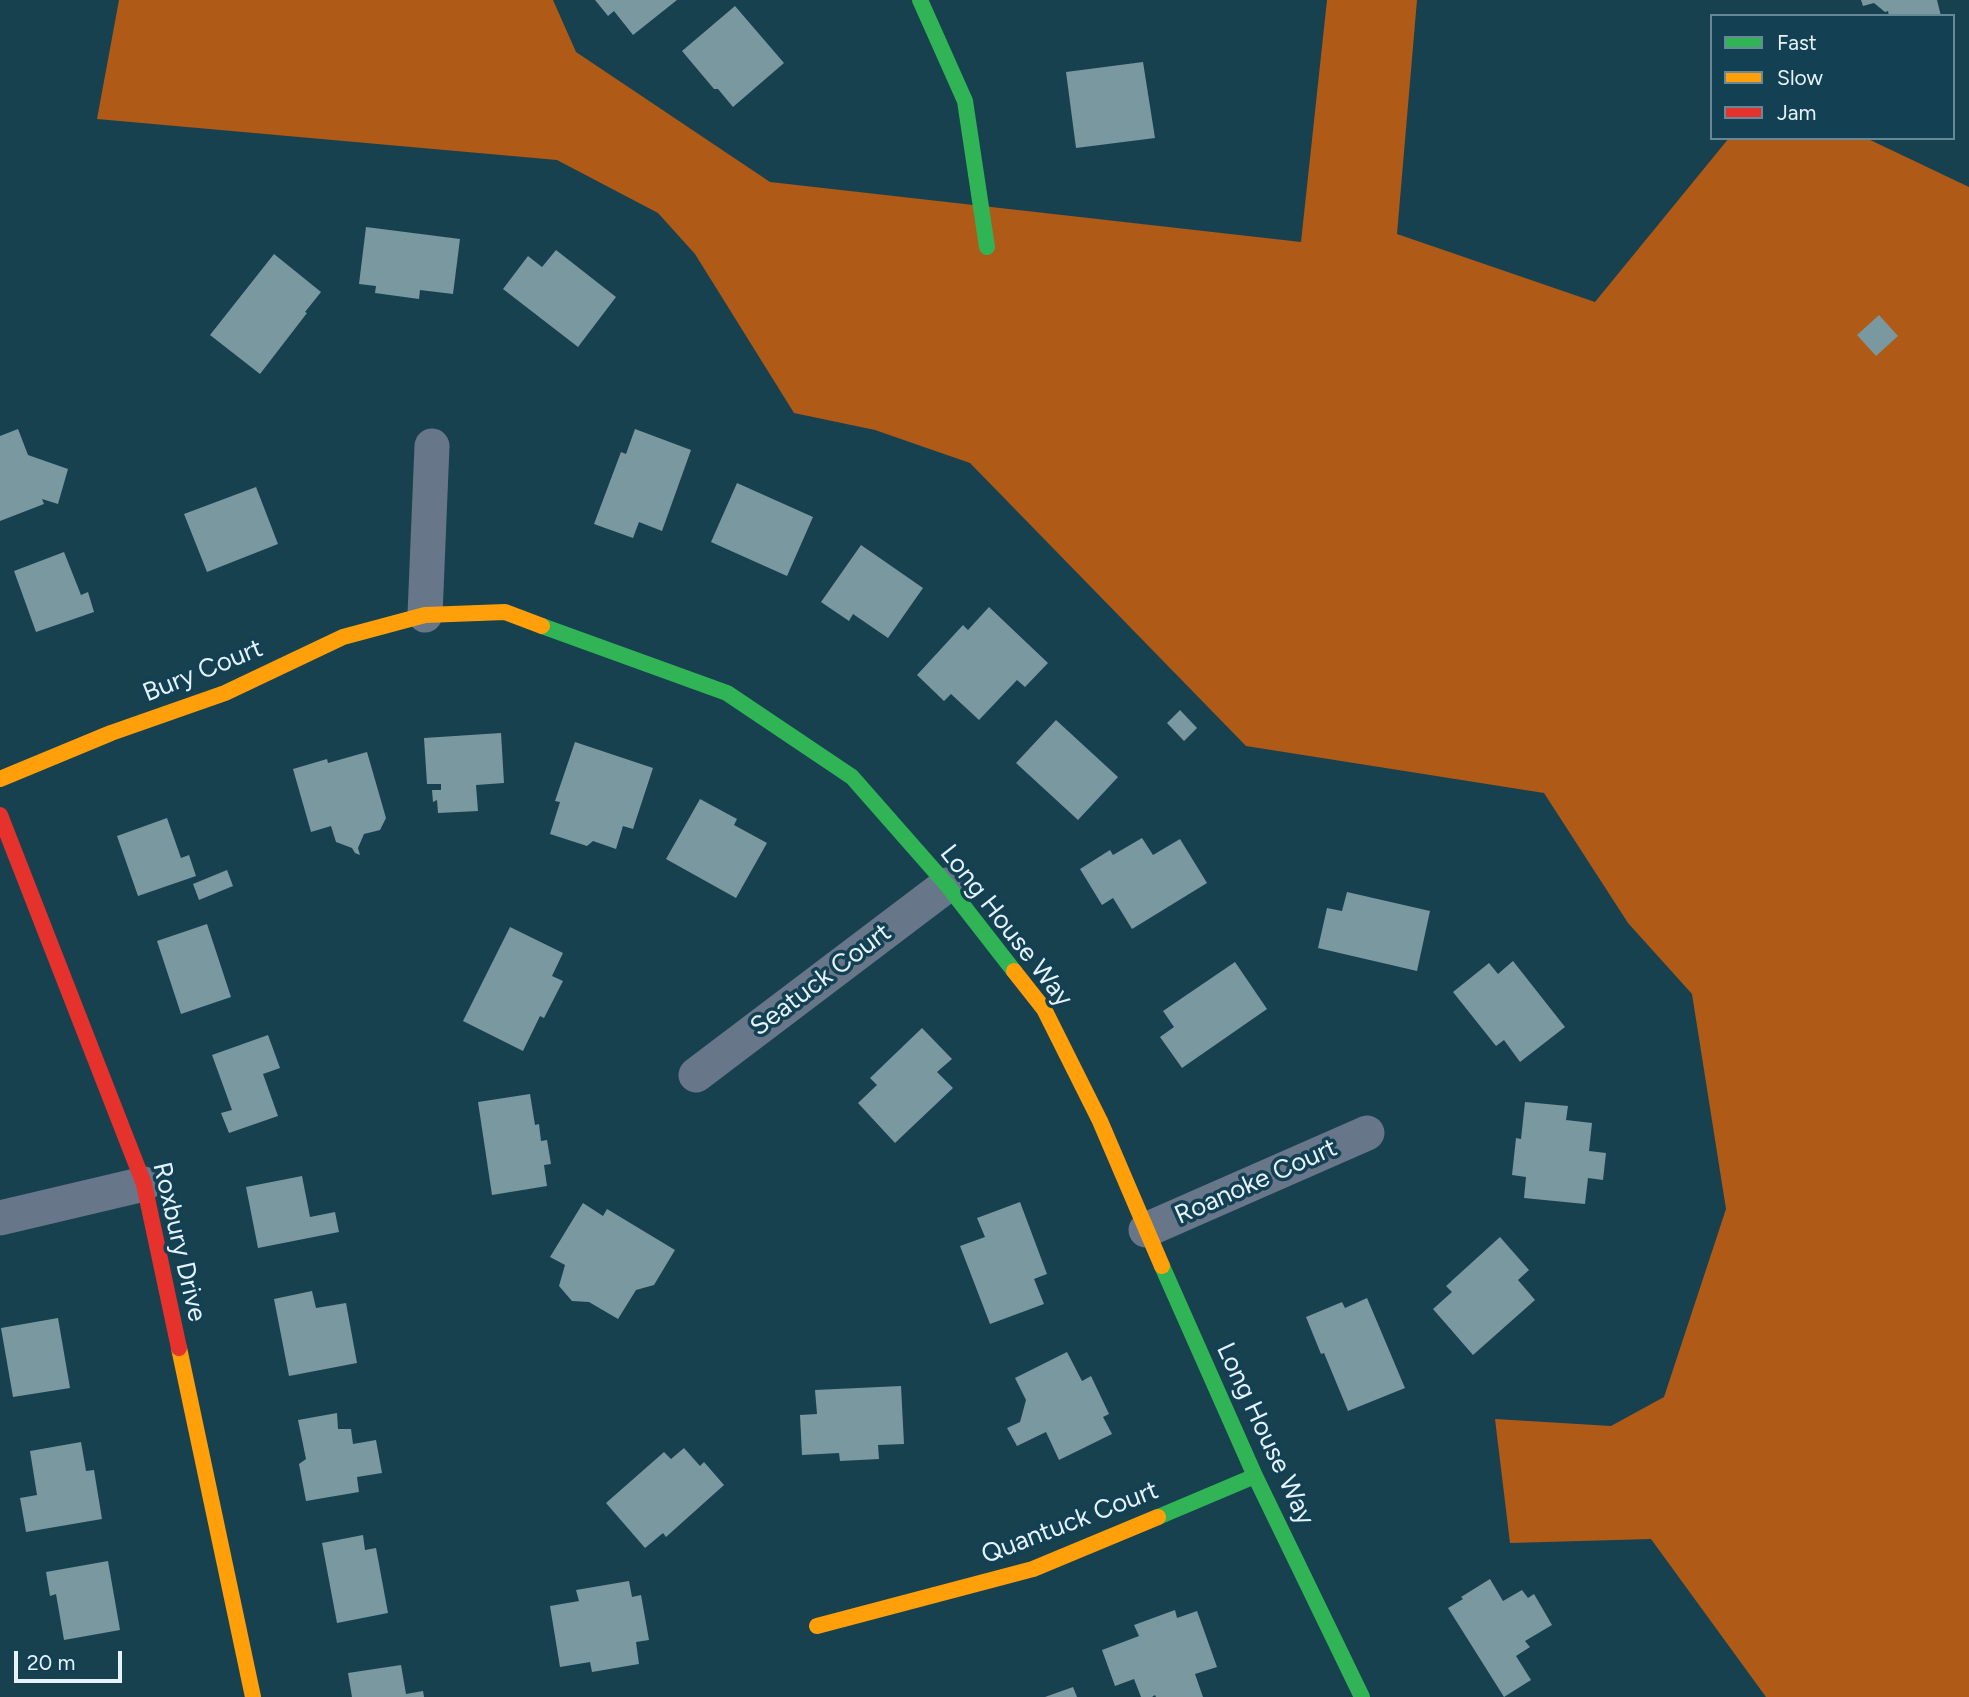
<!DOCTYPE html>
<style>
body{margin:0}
#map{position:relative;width:1969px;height:1697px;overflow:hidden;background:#184150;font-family:Figtree,sans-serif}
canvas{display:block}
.legend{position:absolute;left:1710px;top:14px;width:245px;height:126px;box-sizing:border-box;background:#134053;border:2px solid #678897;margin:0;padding:9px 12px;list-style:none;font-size:21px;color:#e5f4fc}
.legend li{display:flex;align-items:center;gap:14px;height:35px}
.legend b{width:35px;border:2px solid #678897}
.scale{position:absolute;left:14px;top:1651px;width:108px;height:32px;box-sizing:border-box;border:4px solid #e5f4fc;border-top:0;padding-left:9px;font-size:21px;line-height:24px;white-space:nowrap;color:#e5f4fc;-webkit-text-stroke:5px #134053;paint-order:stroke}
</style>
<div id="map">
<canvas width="1969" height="1697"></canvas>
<ul class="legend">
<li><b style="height:9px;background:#30b455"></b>Fast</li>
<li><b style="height:9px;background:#ff9f0a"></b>Slow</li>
<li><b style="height:9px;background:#e5322d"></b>Jam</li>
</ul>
<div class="scale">20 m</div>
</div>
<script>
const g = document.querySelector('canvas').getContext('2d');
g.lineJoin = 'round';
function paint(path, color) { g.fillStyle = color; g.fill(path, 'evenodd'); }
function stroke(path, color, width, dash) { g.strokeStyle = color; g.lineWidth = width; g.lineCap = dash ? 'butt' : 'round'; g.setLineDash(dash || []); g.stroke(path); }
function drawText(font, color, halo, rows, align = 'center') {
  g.font = font + ' Figtree,sans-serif'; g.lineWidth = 7; g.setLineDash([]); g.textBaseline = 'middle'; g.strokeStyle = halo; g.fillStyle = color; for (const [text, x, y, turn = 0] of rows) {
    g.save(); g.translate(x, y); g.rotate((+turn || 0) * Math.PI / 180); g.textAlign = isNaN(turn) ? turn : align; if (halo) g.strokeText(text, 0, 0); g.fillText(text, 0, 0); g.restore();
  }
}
const forest = new Path2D(`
 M119,0H553L576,52L770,182L1301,242L1327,0H1417L1397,234L1595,302L1729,138H1866L1969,187V1697H1766L1651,1539L1510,1543L1495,1419L1611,1426L1664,1397L1726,1209L1692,994L1628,923L1544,793L1246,746L970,463L875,430L794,413L695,254L658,213L557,160L97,119Z`);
const building = new Path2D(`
 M595,0H677L633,35L614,11L608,16Z
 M1861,0H1937L1941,16H1889L1888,11L1885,12L1874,3L1863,6Z
 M735,6L784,63L733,107L718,89H714L682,51Z
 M1143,62L1155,138L1076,148L1066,72Z
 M366,227L460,239L453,294L420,290L419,299L375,293L376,286L359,284Z
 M556,250L616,297L578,347L503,289L528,256L542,267Z
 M274,254L321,292L305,312L307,313L260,374L210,335Z
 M1879,315L1898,336L1876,356L1857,335Z
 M18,429L28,455L68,469L58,504L42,499L44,504L0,521V436Z
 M635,429L691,450L662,531L639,522L633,538L594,524L621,452L626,454Z
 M737,483L813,517L787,576L711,542Z
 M256,487L278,544L207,572L184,514Z
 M861,545L923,588L888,638L853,614L849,621L821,602Z
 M64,552L81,595L88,592L94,612L36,632L14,571Z
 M989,607L1048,663L1025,687L1017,680L979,720L951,694L944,701L917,675L963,625L968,630Z
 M1180,710L1197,728L1184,741L1167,723Z
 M1056,720L1118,777L1078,820L1016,763Z
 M501,733L504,783L476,785L478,811L438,813L437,800L433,802L432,790H441V784H427L424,738Z
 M575,742L653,768L633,829L623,826L616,849L593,841L587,846L550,834L560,802L555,801Z
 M367,752L386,818L380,830L364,834L358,848L360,855L355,853L352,848L336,842L331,826L311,832L293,769L327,759L328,763Z
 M700,799L737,819L734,825L767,843L736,898L666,859Z
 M167,818L181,858L189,855L196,876L138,896L117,836Z
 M1142,838L1153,855L1180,839L1207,883L1132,929L1113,898L1102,905L1080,869L1110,850L1113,855Z
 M227,870L233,886L199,900L193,884Z
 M1347,892L1430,911L1417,971L1318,948L1327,908L1342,911Z
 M207,924L231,997L181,1014L157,941Z
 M510,927L563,953L552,976L563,981L544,1018L540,1016L523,1051L463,1021Z
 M1513,961L1565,1027L1520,1062L1504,1040L1496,1046L1453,992L1489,963L1498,974Z
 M1235,962L1267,1009L1182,1068L1160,1037L1174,1027L1163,1011Z
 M922,1028L952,1059L937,1072L953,1088L895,1143L858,1103L877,1085L870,1078Z
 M268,1035L280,1068L263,1074L278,1116L229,1133L221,1113L232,1110L212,1055Z
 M530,1094L535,1125L539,1124L541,1141L547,1140L551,1164L544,1165L547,1186L492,1195L478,1102Z
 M1525,1102L1568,1106L1566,1120L1592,1123L1589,1151L1606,1153L1603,1180L1588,1178L1585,1204L1524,1198L1526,1177L1512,1175L1516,1138L1521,1139Z
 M302,1176L310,1217L335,1212L339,1232L258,1248L246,1187Z
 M1020,1202L1047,1274L1034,1279L1044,1304L990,1324L960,1246L985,1237L977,1218Z
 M583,1203L603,1216L607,1209L675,1250L654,1285L636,1290L618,1319L589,1302L572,1301L559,1286L565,1265L550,1257Z
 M1500,1237L1529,1270L1518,1280L1535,1300L1473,1355L1433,1309L1452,1292L1446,1286Z
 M312,1291L316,1308L346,1303L357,1363L289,1376L274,1299Z
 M1367,1298L1405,1388L1348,1411L1324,1353L1321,1354L1306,1317L1342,1302L1345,1308Z
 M58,1318L70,1388L13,1397L1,1328Z
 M1067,1352L1082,1381L1091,1376L1109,1414L1103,1417L1112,1434L1059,1460L1046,1432L1017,1446L1007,1428L1020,1422L1026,1400L1015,1378Z
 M901,1386L904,1444L878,1445L879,1459L840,1461L839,1453L802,1455L800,1415L817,1414L815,1390Z
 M337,1413L338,1429H351L353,1444L376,1440L382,1473L357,1477L359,1492L306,1501L299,1464L306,1459L298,1420Z
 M81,1442L86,1471L94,1470L102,1519L26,1532L20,1498L37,1495L30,1451Z
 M684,1448L700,1466L704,1462L724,1485L666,1537L663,1533L645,1548L606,1503L664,1452L671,1459Z
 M363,1535L365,1550L376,1548L388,1613L337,1623L322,1543Z
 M108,1561L120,1630L64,1640L56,1594L50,1596L46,1572Z
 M1490,1579L1503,1601L1522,1590L1528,1598L1534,1594L1552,1625L1525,1641L1530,1647L1516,1656L1531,1680L1504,1697L1448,1608L1463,1599L1461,1597Z
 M629,1581L632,1597L641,1595L649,1640L636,1642L639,1664L592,1672L590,1662L560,1667L550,1606L579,1601L576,1590Z
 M1175,1610L1177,1618L1197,1611L1217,1667L1195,1674L1203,1697H1156L1155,1695L1152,1697H1141L1134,1679L1115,1686L1102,1650L1139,1636L1134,1625Z
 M401,1665L406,1694L423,1691L424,1697H352L348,1673Z
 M1073,1687L1077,1697H1045Z`);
const street = new Path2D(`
 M425,615L432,446
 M696,1075L947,885
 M0,1218L144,1184
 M1146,1230L1367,1133`);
const fast = new Path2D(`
 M920,0L965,101L987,247
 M542,626L727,693L852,777L947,885L1014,971
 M1162,1266L1255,1476L1362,1697
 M1158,1517L1255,1476`);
const slow = new Path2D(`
 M0,779L111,733L225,693L343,637L425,615L505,612L542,626
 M1014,971L1044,1009L1100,1121L1162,1266
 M179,1348L253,1697
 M817,1626L1033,1569L1158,1517`);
const jam = new Path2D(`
 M0,815L144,1184L179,1348`);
const streetNames = [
 ["Bury Court",203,671,-22],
 ["Long House Way",1006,926,52],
 ["Seatuck Court",821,980,-37],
 ["Roanoke Court",1256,1182,-24],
 ["Roxbury Drive",179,1242,77],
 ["Long House Way",1265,1434,65],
 ["Quantuck Court",1070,1523,-21]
];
paint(forest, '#af5a16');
paint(building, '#7a98a0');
stroke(street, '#68768a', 35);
stroke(fast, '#30b455', 16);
stroke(slow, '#ff9f0a', 16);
stroke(jam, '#e5322d', 16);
drawText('26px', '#e5f4fc', '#134053', streetNames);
</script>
